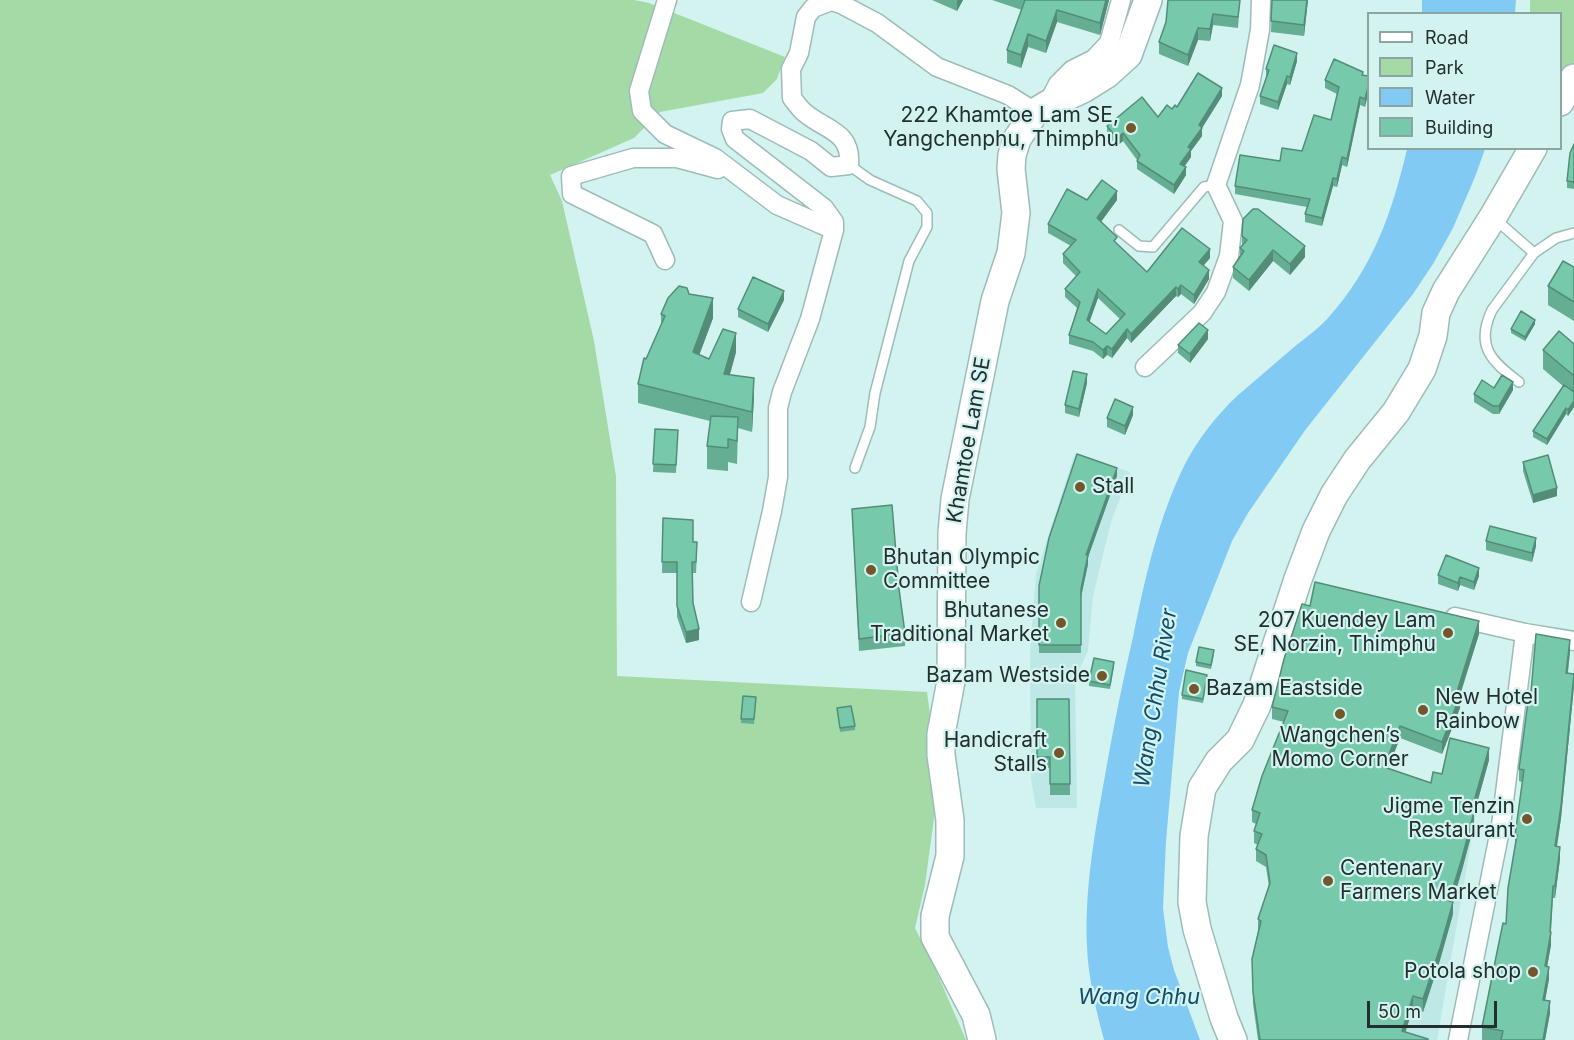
<!DOCTYPE html>
<meta charset="utf-8">
<style>
body{margin:0}
#map{position:relative;width:1574px;height:1040px;overflow:hidden;background:#d2f3f0;font-family:Inter,sans-serif}
canvas{display:block}
.legend{position:absolute;left:1367px;top:12px;width:195px;height:138px;box-sizing:border-box;background:#d2f3f0;border:2px solid #8ca5a2;margin:0;padding:8px 10px;list-style:none;font-size:18px;color:#222f2e}
.legend li{display:flex;align-items:center;gap:12px;height:30px}
.legend b{width:30px;border:2px solid #8ca5a2}
.scale{position:absolute;left:1367px;top:1001px;width:130px;height:27px;box-sizing:border-box;border:3px solid #222f2e;border-top:0;padding-left:8px;font-size:18px;line-height:21px;white-space:nowrap;color:#222f2e;-webkit-text-stroke:4px #d2f3f0;paint-order:stroke}
</style>
<div id="map">
<canvas width="1574" height="1040"></canvas>
<ul class="legend">
<li><b style="height:8px;background:#fff"></b>Road</li>
<li><b style="height:16px;background:#a4daa6"></b>Park</li>
<li><b style="height:16px;background:#81caf4"></b>Water</li>
<li><b style="height:16px;background:#76caab"></b>Building</li>
</ul>
<div class="scale">50 m</div>
</div>
<script>
const g = document.querySelector('canvas').getContext('2d');
g.lineJoin = 'round';
function paint(path, color) { g.fillStyle = color; g.fill(path, 'evenodd'); }
function stroke(path, color, width, dash) { g.strokeStyle = color; g.lineWidth = width; g.lineCap = dash ? 'butt' : 'round'; g.setLineDash(dash || []); g.stroke(path); }
function drawText(font, color, halo, rows, align = 'center') {
  g.font = font + ' Inter,sans-serif'; g.lineWidth = 4.5; g.setLineDash([]); g.textBaseline = 'middle'; g.strokeStyle = halo; g.fillStyle = color; for (const [text, x, y, turn = 0] of rows) {
    g.save(); g.translate(x, y); g.rotate((+turn || 0) * Math.PI / 180); g.textAlign = isNaN(turn) ? turn : align; if (halo) g.strokeText(text, 0, 0); g.fillText(text, 0, 0); g.restore();
  }
}
const built = new Path2D(`
 M1075,453L1130,472L1111,522L1093,596L1088,651L1075,678L1077,808H1036L1031,779L1030,651L1036,574Z
 M1430,780L1480,790L1437,1040H1366Z`);
const green = new Path2D(`
 M0,0H634L649,3L785,57L777,79L763,93L660,112L634,138L550,175L562,201L594,341L616,476L617,676L927,692L939,781L925,885L915,928L934,966L966,1040H0Z
 M1530,0H1574V62L1561,86L1560,14H1530Z`);
const water = new Path2D(`
 M1422,0H1516L1515,13H1422Z
 M1407,149H1485L1475,177L1453,228L1433,264L1413,294L1306,429L1248,513L1232,541L1188,653L1179,692L1166,841L1163,908L1168,947L1174,970L1200,1040H1104C1096,1010 1088,977 1087,946C1084,882 1098,816 1109,753C1116,714 1124,676 1133,637C1145,578 1158,519 1185,464C1198,439 1217,415 1237,396C1256,380 1274,364 1293,348C1305,338 1318,329 1328,318C1373,268 1392,213 1407,149Z`);
const lane = new Path2D(`
 M849,165L870,180L917,201L927,213V227L909,261L875,393L870,427L855,468
 M1495,219L1534,253
 M1119,230L1139,246L1153,247L1204,187L1216,185
 M1519,382C1491,361 1475,346 1492,310L1534,253L1556,238L1574,233`);
const street = new Path2D(`
 M667,0L639,91L642,111L665,134L715,158L777,205L834,230V222L824,208L735,139L731,129L732,121L750,119L811,151L831,167L849,165C852,131 825,130 805,113C800,109 796,103 792,98L791,69L799,53L806,17L813,8L831,1L841,4L877,23L937,67L1008,95L1035,112
 M1047,105L1058,84L1072,70L1094,59L1109,43L1121,0
 M665,260L653,234L572,194L571,176L633,158H677L718,169
 M1145,367L1202,313L1216,292L1229,256L1233,221L1216,185L1250,85L1260,30L1261,0
 M751,602L772,511L778,477V408L782,392L810,319L834,230
 M1455,617L1525,633L1574,641
 M1458,1040L1501,825L1525,633`);
const secondary = new Path2D(`
 M1560,102L1574,78
 M982,1040L976,1015L935,937V916L950,856V820L941,755V734L951,681L952,533L955,499L995,301L1011,253L1016,213L1011,169L1012,155L1017,139L1035,112L1057,99L1068,96L1083,89L1107,74L1128,55L1148,0
 M1233,1040L1224,1018L1197,929L1192,902L1194,836L1202,788L1219,761L1240,740L1257,705L1298,579L1316,531L1334,495L1357,460L1396,412L1422,369L1433,336L1436,313L1446,291L1493,217L1533,148`);
const wall = new Path2D(`
 M932,0H963L957,11Z
 M992,0H1109L1100,35L1057,22L1046,53L1028,47L1021,68L1007,63V50L1022,10Z
 M1240,0L1238,28L1213,25L1210,41L1198,40L1188,66L1159,54V42L1166,22Z
 M1272,0H1308L1304,36L1271,32Z
 M1297,61L1290,85L1287,84L1278,110L1260,104V96L1266,77V69Z
 M1363,75L1368,76L1365,107L1360,105L1347,167L1342,165L1337,187L1333,186L1322,226L1305,222V214L1307,207L1235,194V186L1280,161L1302,151L1331,120L1337,94L1325,88V80Z
 M1222,96L1202,128V136L1191,151V157L1185,166L1186,175L1174,194L1137,169V160L1123,141L1117,146L1107,134V126L1158,117L1172,109Z
 M1574,144V189L1567,188V181Z
 M1087,200H1117L1101,222L1117,244L1147,272L1210,258L1203,266L1209,279L1194,304L1181,294L1178,297L1176,296L1131,343L1127,338L1112,358L1107,355L1103,359L1093,351L1069,344V335L1077,308L1065,297V289L1076,276L1063,263V254L1071,246L1048,233V224ZM1098,298L1120,319L1106,334L1089,322Z
 M1242,236L1305,257L1290,275L1273,261L1249,291L1233,278V267L1240,256V248L1242,246Z
 M1574,267V321L1548,305V286Z
 M689,294L713,318L699,355L709,359L736,352L730,375L754,397L752,432L738,428L737,464L728,462V471L707,469V446L710,421L638,403V384L646,359L661,326V314Z
 M784,300L768,332L738,317V309Z
 M1535,324L1525,341L1511,333V329Z
 M1208,339L1190,363L1178,353V345Z
 M1574,344V407L1568,416L1566,414L1547,445L1533,437V431L1563,386L1543,369V350Z
 M1087,383L1079,417L1065,413V405Z
 M1513,390L1499,414H1493L1474,402V394Z
 M1133,415L1125,435L1107,427V418Z
 M655,429L678,430L676,473L653,472Z
 M1523,462L1557,496L1533,503L1523,471Z
 M1117,476L1088,557V564L1081,597V653H1039V586Z
 M852,509L899,589L905,633V646L859,651Z
 M663,518L693,542L697,553L696,573H693V603L699,640L686,643L677,617V573H662Z
 M1486,541L1536,546L1532,562L1486,550Z
 M1438,575L1479,576L1474,590L1460,585L1458,591L1438,584Z
 M1310,606L1479,634L1460,696V708L1442,754L1400,738L1388,768L1431,783L1442,774L1489,760L1474,814V825L1462,870L1453,902V914L1440,960L1423,1012L1413,1008L1405,1032L1428,1040H1258L1253,1004L1252,959L1258,931V919L1269,887L1266,867L1256,861V849L1258,845L1254,843V831L1256,824L1252,822V810L1284,722L1272,719V707Z
 M1570,652L1568,673L1574,686L1561,818L1557,847L1560,859L1555,898H1553L1551,932V945L1547,967L1549,979L1545,1000L1550,1013L1545,1040H1482V1027L1506,924L1515,844V835L1522,782L1519,781V769L1530,703Z
 M1214,654L1211,669L1196,666V662Z
 M1114,666L1110,689L1089,686V681Z
 M1207,679L1203,703L1182,699V695Z
 M743,696L756,697L754,724L741,723Z
 M1037,699H1069L1070,795H1050V768H1037Z
 M837,708L855,726V730L840,732Z`);
const shadedWall = new Path2D(`
 M958,0H963L957,11V1Z
 M1106,0H1109L1100,35V23Z
 M1307,0H1308L1304,36V25Z
 M1057,10V22L1046,53V41Z
 M1213,14V25L1210,41V29Z
 M1198,28V40L1188,66V55Z
 M1028,34V47L1021,68V55Z
 M1297,53V61L1290,85V77Z
 M1287,76V84L1278,110V102Z
 M1368,87V95L1365,107V99Z
 M1222,88V96L1202,128V136L1191,151V157L1180,172V164L1199,125Z
 M1360,97V105L1347,167V159Z
 M1123,133V141L1117,146V138Z
 M1342,157V165L1337,187V179Z
 M1186,167V175L1174,194V185Z
 M1333,178V186L1322,226V218Z
 M1117,191V200L1097,227V218Z
 M1305,246V257L1290,275V264Z
 M1210,249V258L1199,271V262Z
 M1273,250V261L1249,291V280Z
 M1209,270V279L1194,304V295Z
 M1181,285V294L1178,297V289Z
 M1176,287V296L1131,343V334Z
 M1098,289V298L1087,329V320Z
 M784,291V300L768,332V324Z
 M713,298V318L693,372V352Z
 M1535,320V324L1525,341V337Z
 M1127,329V338L1112,358V349Z
 M1208,330V339L1190,363V354Z
 M736,333V352L724,394V374Z
 M1107,346V355L1103,359V350Z
 M1574,373V392L1573,394V375Z
 M1087,374V383L1079,417V409Z
 M754,378V397L752,432V412Z
 M1513,382V390L1499,414V406Z
 M1574,401V407L1568,416V410Z
 M1133,407V415L1125,435V426Z
 M1566,408V414L1547,445V439Z
 M1117,468V476L1088,557V564L1081,597V653V589L1086,555Z
 M1557,488V496L1533,503V495Z
 M1536,538V546L1532,562V553Z
 M1479,568V576L1474,590V582Z
 M1460,577V585L1458,591V583Z
 M1479,621V634L1459,697L1460,696V708L1442,754V742Z
 M699,629V640L686,643V632Z
 M1570,640V652L1566,685V673Z
 M1574,674V686L1561,818L1555,858V846Z
 M1400,726V738L1384,779V767Z
 M1489,748V760L1474,814V825L1462,870L1449,913V901L1471,812Z
 M1560,847V859L1555,898V886Z
 M1553,886L1550,939L1551,932V945L1545,978V966L1550,932Z
 M1453,902V914L1440,960L1423,1012V999Z
 M1549,967V979L1543,1012V1000Z
 M1413,996V1008L1403,1040L1402,1031Z
 M1550,1001V1013L1545,1040H1543Z`);
const building = new Path2D(`
 M1025,0H1106L1100,23L1057,10L1046,41L1028,34L1021,55L1007,50Z
 M1168,0H1240L1238,17L1213,14L1210,29L1198,28L1188,55L1159,42L1166,22Z
 M1272,0H1307L1304,25L1271,21Z
 M1274,45L1297,53L1290,77L1287,76L1278,102L1260,96L1269,70L1266,69Z
 M1334,59L1363,72L1362,75L1368,76V87L1365,99L1360,97L1347,159L1342,157L1337,179L1333,178L1322,218L1305,214L1310,199L1235,186L1240,155L1280,161L1282,148L1302,151L1314,115L1331,120L1339,87L1325,80Z
 M1198,73L1222,88L1199,125L1202,128L1188,147L1191,149L1180,164L1186,167L1174,185L1137,161L1140,155L1123,133L1117,138L1107,126L1142,97L1158,117L1167,105L1172,109L1175,105L1177,107Z
 M1574,144V182L1567,181L1570,153Z
 M1102,180L1117,191L1097,218L1117,237L1114,241L1147,272L1182,228L1210,249L1199,262L1209,270L1194,295L1181,285L1178,289L1176,287L1131,334L1127,329L1112,349L1107,346L1103,350L1093,342L1069,335L1080,302L1065,289L1080,272L1063,254L1076,240L1048,224L1067,189L1087,200ZM1098,289L1125,314L1106,334L1087,320Z
 M1253,209H1258L1305,246L1290,264L1273,250L1249,280L1233,267L1244,251L1240,248L1247,240L1242,236L1243,219Z
 M1563,261L1574,267V302L1548,286Z
 M753,277L784,291L768,324L738,309Z
 M679,286L687,288L689,294L713,298L693,352L709,359L723,329L736,333L724,374L754,378L752,412L638,384L644,358L646,359L665,316L661,314L668,298Z
 M1521,311L1535,320L1525,337L1511,329Z
 M1199,323L1208,330L1190,354L1178,345Z
 M1559,331L1574,344V373L1573,375L1543,350Z
 M1073,371L1087,374L1079,409L1065,405Z
 M1502,375L1513,382L1499,406H1493L1474,394L1482,380L1494,388Z
 M1564,385L1574,392V401L1568,410L1566,408L1547,439L1533,431Z
 M1115,399L1133,407L1125,426L1107,418Z
 M711,416L738,417L737,441L728,439V448L707,446Z
 M655,429L678,430L676,465L653,464Z
 M1077,454L1117,468L1086,555H1088L1081,589V645H1039V586L1049,538Z
 M1548,455L1557,488L1533,495L1523,462Z
 M892,505L899,589L905,633L859,639L852,509Z
 M663,518L693,520V542H697L696,562H692L693,603L699,629L686,632L677,606V562H662Z
 M1490,526L1536,538L1532,553L1486,541Z
 M1446,555L1479,568L1474,582L1460,577L1458,583L1438,575Z
 M1315,582L1479,621L1456,695L1460,696L1442,742L1400,726L1384,767L1431,783L1433,772L1442,774L1450,738L1489,748L1471,812H1474L1462,858L1449,901L1453,902L1440,948L1423,999L1413,996L1402,1031L1428,1039V1040H1260L1253,992L1252,959L1261,921L1258,919L1270,883L1266,855L1256,849L1262,834L1254,831L1260,813L1252,810L1262,776L1288,711L1272,707L1284,659L1302,604L1310,606Z
 M1536,634L1570,640L1566,673L1574,674L1561,806L1555,846L1560,847L1555,886H1553L1550,932H1551L1545,966L1549,967L1543,1000L1550,1001L1543,1040H1501L1503,1031L1482,1027L1496,957L1503,923L1506,924L1508,888L1517,835H1515L1524,770L1519,769L1528,702L1530,703Z
 M1199,647L1214,650L1211,665L1196,662Z
 M1094,658L1114,662L1110,685L1089,681Z
 M1186,670L1207,675L1203,699L1182,695Z
 M743,696L756,697L754,719H741Z
 M1037,699H1069L1070,784H1050V757H1037Z
 M851,706L855,726L840,728L837,708Z`);
const markers = [
 [1131,128,6,"#72572a"],
 [1080,487,6,"#72572a"],
 [871,570,6,"#72572a"],
 [1061,623,6,"#72572a"],
 [1448,633,6,"#72572a"],
 [1102,676,6,"#72572a"],
 [1194,689,6,"#72572a"],
 [1423,710,6,"#72572a"],
 [1340,714,6,"#72572a"],
 [1059,753,6,"#72572a"],
 [1527,819,6,"#72572a"],
 [1328,881,6,"#72572a"],
 [1533,972,6,"#72572a"]
];
const poiNames = [
 ["222 Khamtoe Lam SE,",1119,116],
 ["Yangchenphu, Thimphu",1119,140],
 ["Stall",1092,487,"left"],
 ["Bhutan Olympic",883,558,"left"],
 ["Committee",883,582,"left"],
 ["Bhutanese",1049,611],
 ["Traditional Market",1049,635],
 ["207 Kuendey Lam",1436,621],
 ["SE, Norzin, Thimphu",1436,645],
 ["Bazam Westside",1090,676],
 ["Bazam Eastside",1206,689,"left"],
 ["New Hotel",1435,698,"left"],
 ["Rainbow",1435,722,"left"],
 ["Wangchen’s",1340,736,"center"],
 ["Momo Corner",1340,760,"center"],
 ["Handicraft",1047,741],
 ["Stalls",1047,765],
 ["Jigme Tenzin",1515,807],
 ["Restaurant",1515,831],
 ["Centenary",1340,869,"left"],
 ["Farmers Market",1340,893,"left"],
 ["Potola shop",1521,972]
];
const streetNames = [
 ["Khamtoe Lam SE",969,440,-80]
];
const waterNames = [
 ["Wang Chhu River",1156,698,-81],
 ["Wang Chhu",1139,997]
];
paint(built, '#bee8e5');
paint(green, '#a4daa6');
paint(water, '#81caf4');
stroke(lane, '#9dbcb9', 12);
stroke(street, '#9dbcb9', 21);
stroke(secondary, '#9dbcb9', 30);
stroke(lane, '#fff', 9);
stroke(street, '#fff', 18);
stroke(secondary, '#fff', 27);
paint(wall, '#65ae93');
paint(shadedWall, '#538d78');
paint(building, '#76caab');
stroke(building, '#538d78', 1.5);
for (const [x, y, r, color] of markers) { const dot = new Path2D(); dot.arc(x, y, r, 0, 2 * Math.PI); g.fillStyle = color; g.fill(dot); stroke(dot, '#d2f3f0', 2); }
drawText('21px', '#222f2e', '#d2f3f0', poiNames, 'right');
drawText('21px', '#222f2e', '#d2f3f0', streetNames);
drawText('italic 22px', '#124c69', '#d2f3f0', waterNames);
</script>
